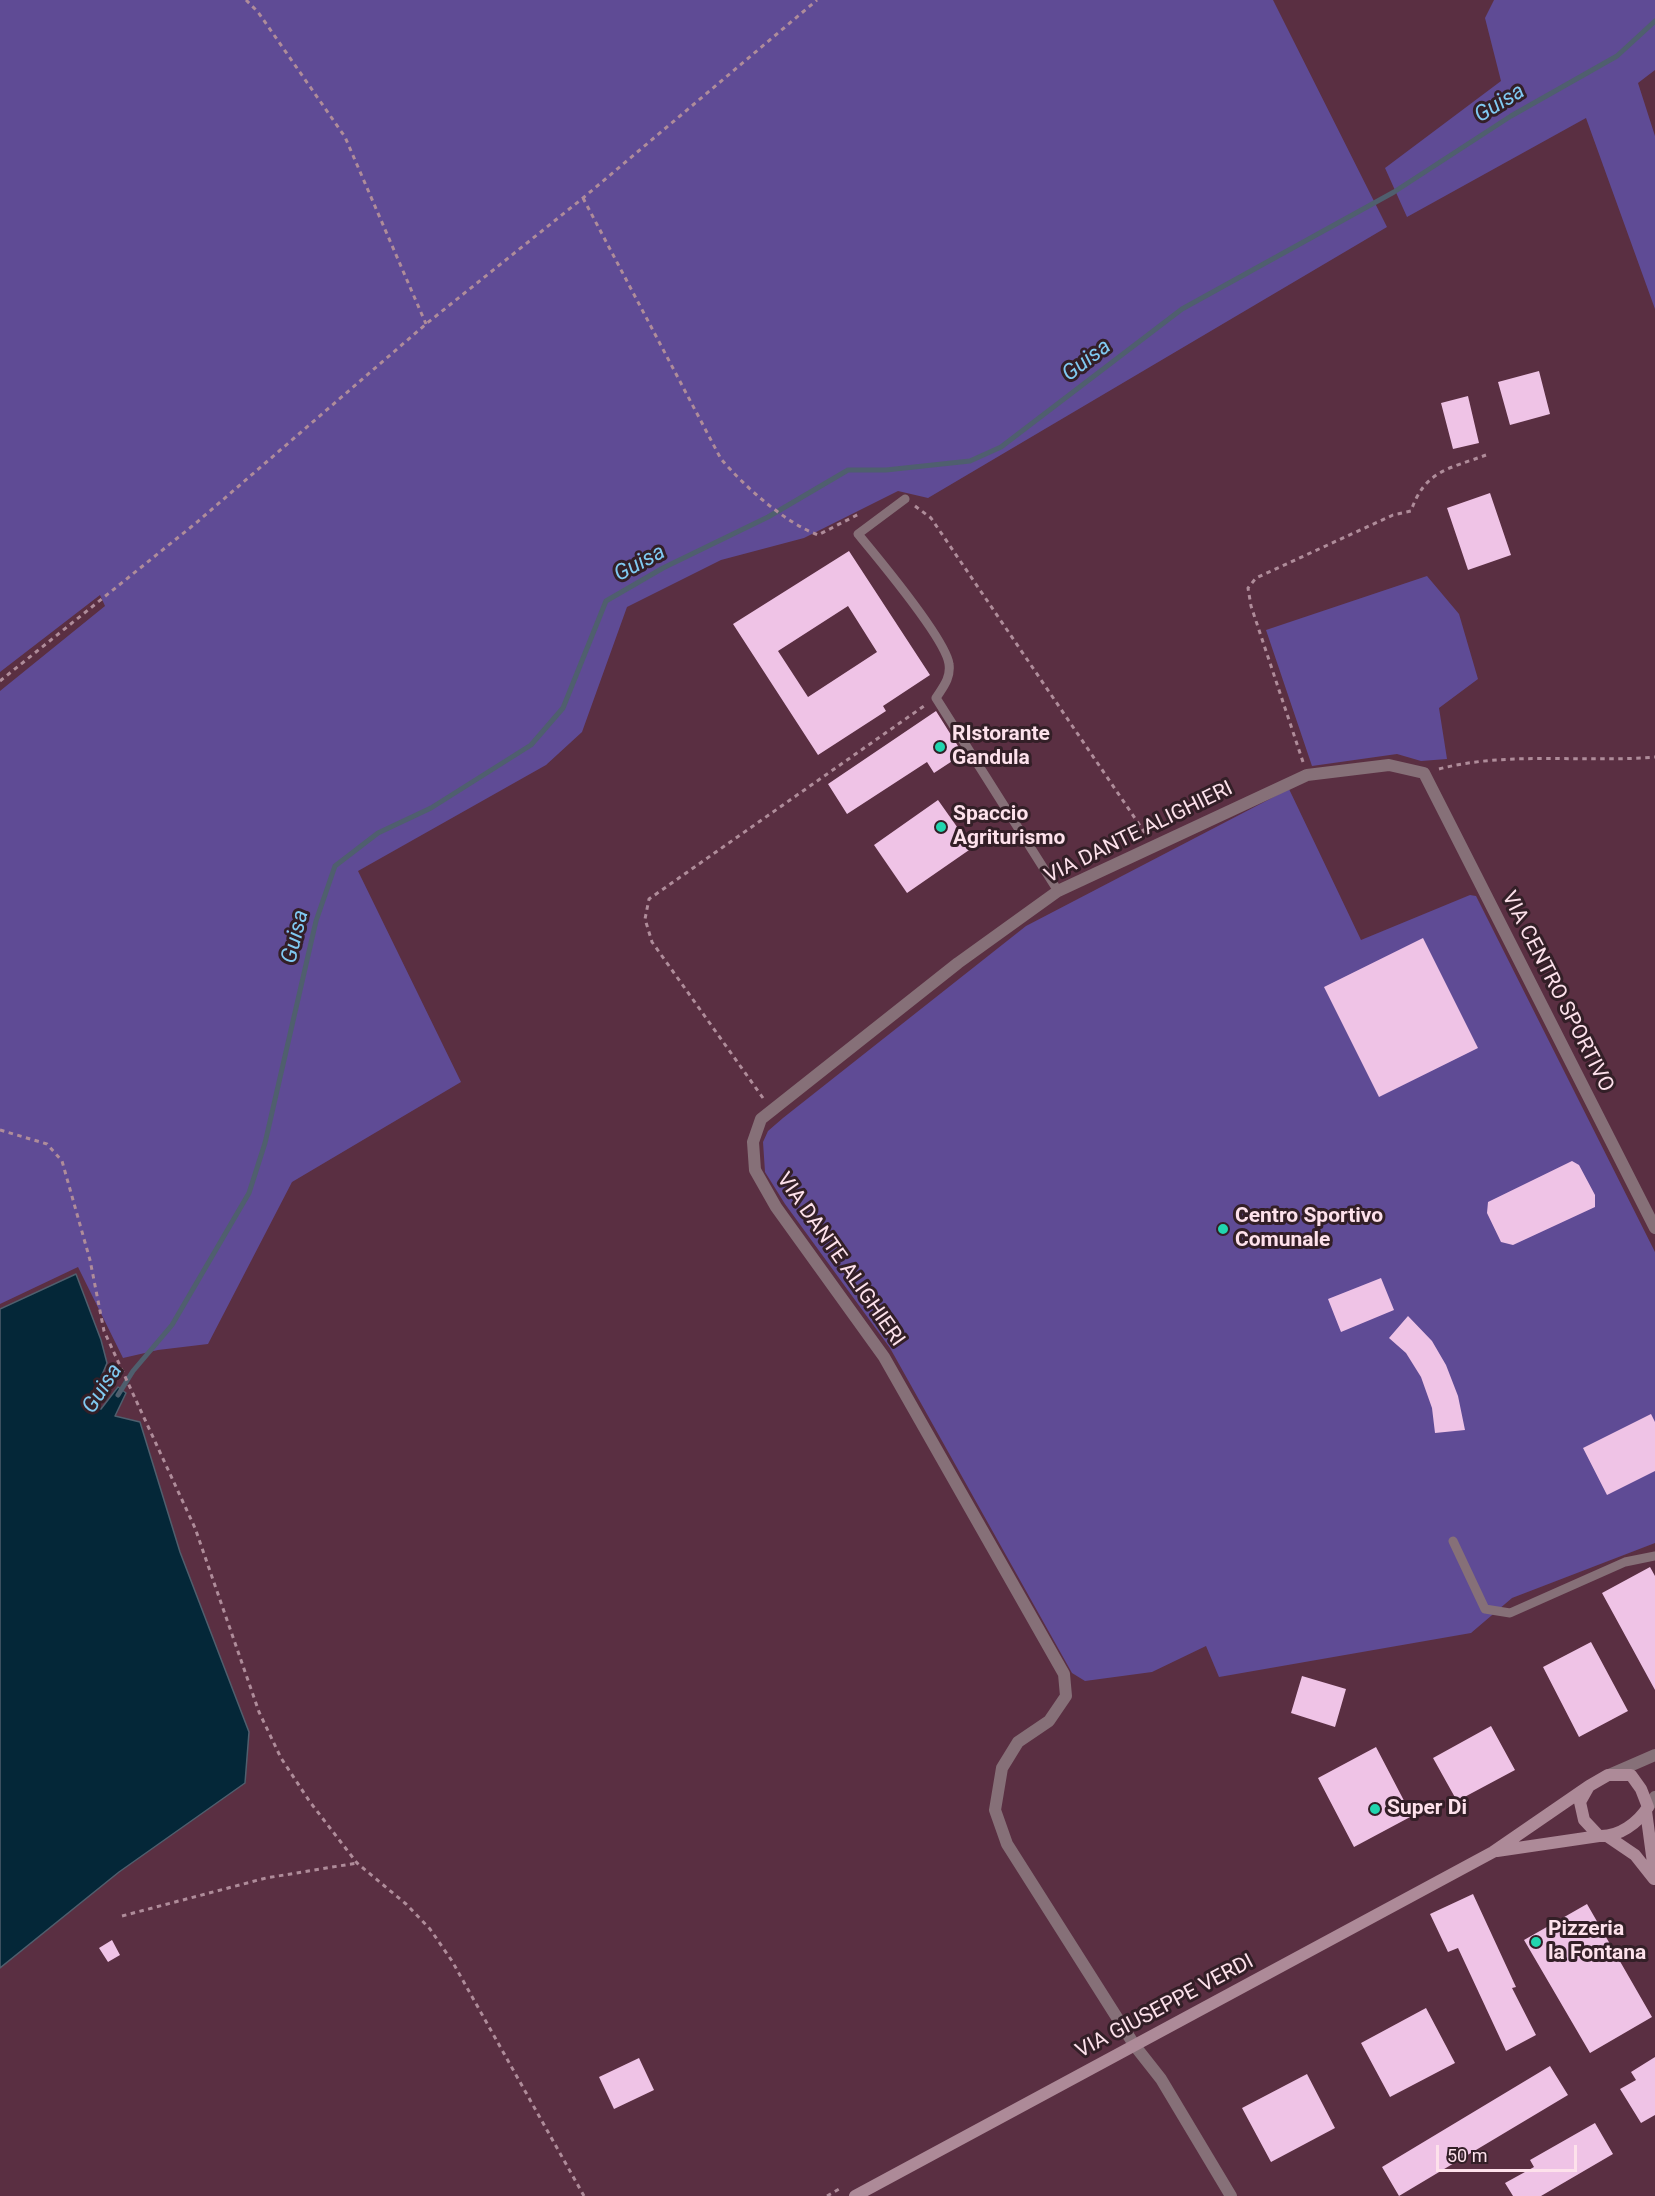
<!DOCTYPE html>
<style>
body{margin:0}
#map{position:relative;width:1655px;height:2196px;overflow:hidden;background:#5a2f42;font-family:Roboto,sans-serif}
canvas{display:block}
.scale{position:absolute;left:1436px;top:2145px;width:141px;height:27px;box-sizing:border-box;border:3px solid #fde1eb;border-top:0;padding-left:8px;font-size:18px;line-height:21px;white-space:nowrap;color:#fde1eb;-webkit-text-stroke:4px #331f27;paint-order:stroke}
</style>
<div id="map">
<canvas width="1655" height="2196"></canvas>
<div class="scale">50 m</div>
</div>
<script>
const g = document.querySelector('canvas').getContext('2d');
g.lineJoin = 'round';
function paint(path, color) { g.fillStyle = color; g.fill(path, 'evenodd'); }
function stroke(path, color, width, dash) { g.strokeStyle = color; g.lineWidth = width; g.lineCap = dash ? 'butt' : 'round'; g.setLineDash(dash || []); g.stroke(path); }
function drawText(font, color, halo, rows, align = 'center') {
  g.font = font + ' Roboto,sans-serif'; g.lineWidth = 6; g.setLineDash([]); g.textBaseline = 'middle'; g.strokeStyle = halo; g.fillStyle = color; for (const [text, x, y, turn = 0] of rows) {
    g.save(); g.translate(x, y); g.rotate((+turn || 0) * Math.PI / 180); g.textAlign = isNaN(turn) ? turn : align; if (halo) g.strokeText(text, 0, 0); g.fillText(text, 0, 0); g.restore();
  }
}
const green = new Path2D(`
 M0,0H1273L1387,227L928,498L898,491L804,538L721,560L627,607L582,732L546,765L358,871L461,1082L292,1182L208,1344L158,1350L123,1358L78,1267L0,1304V691L105,606L100,595L0,672Z
 M1494,0H1655V70L1638,83L1655,136V309L1586,118L1407,217L1385,168L1501,81L1485,18Z
 M1427,576L1459,614L1478,679L1439,708L1447,759L1421,761L1397,754L1312,766L1266,630Z
 M1289,789L1361,940L1470,895L1476,896L1655,1252V1543L1512,1598L1471,1633L1219,1677L1206,1646L1152,1672L1085,1681L1072,1673L890,1348L785,1204L765,1172L763,1142L768,1131L783,1118L1026,926Z`);
const water = new Path2D(`
 M76,1274L101,1340L107,1363L89,1406L101,1409L118,1387L126,1393L115,1416L140,1422L180,1552L249,1732L245,1783L119,1872L0,1968V1309Z`);
const stream = new Path2D(`
 M118,1395L133,1371L172,1325L249,1193L265,1143L316,921L335,866L378,833L431,808L531,745L563,708L606,601L663,568L768,517L848,470H886L970,461L1001,447L1182,309L1394,192L1511,116L1617,56L1655,21`);
const building = new Path2D(`
 M1539,371L1550,414L1510,425L1498,382Z
 M1468,396L1479,443L1453,449L1441,403Z
 M1490,493L1511,555L1468,570L1447,508Z
 M849,551L930,675L883,706L886,711L818,755L733,624ZM848,606L877,652L808,697L778,651Z
 M936,711L963,754L934,773L927,762L847,814L828,784Z
 M938,800L972,848L907,893L874,845Z
 M1423,938L1478,1048L1379,1097L1324,987Z
 M1572,1161L1579,1165L1595,1195V1207L1513,1245L1501,1242L1487,1213L1488,1202Z
 M1381,1278L1394,1310L1341,1332L1328,1299Z
 M1408,1316L1432,1341L1446,1365L1458,1396L1465,1430L1435,1433L1432,1408L1421,1377L1406,1353L1389,1338Z
 M1651,1414L1655,1422V1471L1607,1495L1583,1448Z
 M1650,1567L1655,1576V1690L1602,1593Z
 M1591,1642L1628,1711L1579,1737L1543,1667Z
 M1302,1676L1346,1689L1335,1727L1291,1713Z
 M1491,1726L1515,1770L1457,1801L1433,1758Z
 M1376,1747L1412,1816L1354,1847L1318,1778Z
 M1473,1894L1516,1987L1512,1988L1536,2035L1506,2051L1458,1948L1448,1952L1430,1914Z
 M1587,1904L1652,2017L1590,2053L1524,1940Z
 M112,1940L120,1955L108,1962L99,1948Z
 M1426,2008L1455,2063L1390,2097L1361,2043Z
 M1655,2057V2115L1641,2123L1620,2089L1636,2080L1631,2072Z
 M639,2058L654,2090L614,2109L599,2077Z
 M1550,2066L1568,2095L1399,2196L1382,2167Z
 M1307,2074L1335,2128L1271,2162L1242,2108Z
 M1595,2123L1613,2154L1541,2196H1513L1505,2183L1534,2167L1530,2160Z`);
const path = new Path2D(`
 M246,0L258,12L345,137L426,324
 M583,198L721,459C745,487 784,522 818,535L861,513
 M915,506L931,518L1145,833
 M0,681L196,523L426,324L583,198L817,0
 M1303,762L1251,606L1248,588L1256,578L1393,515L1411,511C1425,470 1449,469 1486,455
 M1439,769C1506,751 1585,763 1655,757
 M763,1098L652,942L645,919L649,899L924,706
 M0,1130L47,1144L62,1161L90,1260L104,1331L195,1528L259,1712L281,1758L310,1802L357,1863L406,1904L430,1929L452,1961L584,2196
 M122,1916L266,1878L357,1863
 M827,2196L841,2188`);
const lane = new Path2D(`
 M905,499L858,534C877,557 946,639 949,664C951,678 943,687 936,698L1058,891
 M1453,1541L1485,1609L1510,1613L1625,1562L1655,1556`);
const street = new Path2D(`
 M1609,1775L1655,1755
 M1648,1807L1655,1797
 M1231,2196L1161,2079L1135,2046L1007,1844L995,1810L1002,1768L1018,1742L1049,1721L1066,1696L1064,1674L884,1357L776,1207L755,1170L753,1142L761,1119L958,963L1058,891L1307,775L1389,765L1424,773L1655,1228`);
const secondary = new Path2D(`
 M1608,1775H1631L1641,1789L1648,1807C1638,1823 1619,1837 1599,1836L1584,1820L1580,1802L1589,1786Z
 M1646,1811L1655,1878
 M1607,1836L1635,1855L1654,1879
 M1497,1851L1599,1836
 M855,2196L1493,1852L1589,1786`);
const markers = [
 [940,747,6,"#21d5af"],
 [941,827,6,"#21d5af"],
 [1223,1229,6,"#21d5af"],
 [1375,1809,6,"#21d5af"],
 [1536,1942,6,"#21d5af"]
];
const poiNames = [
 ["RIstorante",952,735],
 ["Gandula",952,759],
 ["Spaccio",953,815],
 ["Agriturismo",953,839],
 ["Centro Sportivo",1235,1217],
 ["Comunale",1235,1241],
 ["Super Di",1387,1809],
 ["Pizzeria",1548,1930],
 ["la Fontana",1548,1954]
];
const streetNames = [
 ["VIA DANTE ALIGHIERI",1139,833,-26],
 ["VIA CENTRO SPORTIVO",1557,992,63],
 ["VIA DANTE ALIGHIERI",840,1260,55],
 ["VIA GIUSEPPE VERDI",1165,2007,-28]
];
const waterNames = [
 ["Guisa",1500,104,-31],
 ["Guisa",1087,361,-37],
 ["Guisa",640,564,-28],
 ["Guisa",296,937,-76],
 ["Guisa",103,1389,-57]
];
paint(green, '#5f4b95');
paint(water, '#042738');
stroke(water, '#4f5f6e', 1.5);
stroke(stream, '#4f5f6e', 5);
paint(building, '#efc3e6');
stroke(path, '#af8c9a', 3, [4.5, 4.5]);
stroke(lane, '#867078', 9);
stroke(street, '#867078', 12);
stroke(secondary, '#ad8a98', 12);
for (const [x, y, r, color] of markers) { const dot = new Path2D(); dot.arc(x, y, r, 0, 2 * Math.PI); g.fillStyle = color; g.fill(dot); stroke(dot, '#331f27', 2); }
drawText('bold 21px', '#fde1eb', '#331f27', poiNames, 'left');
drawText('21px', '#fde1eb', '#331f27', streetNames);
drawText('italic 22px', '#80c9f1', '#331f27', waterNames);
</script>
